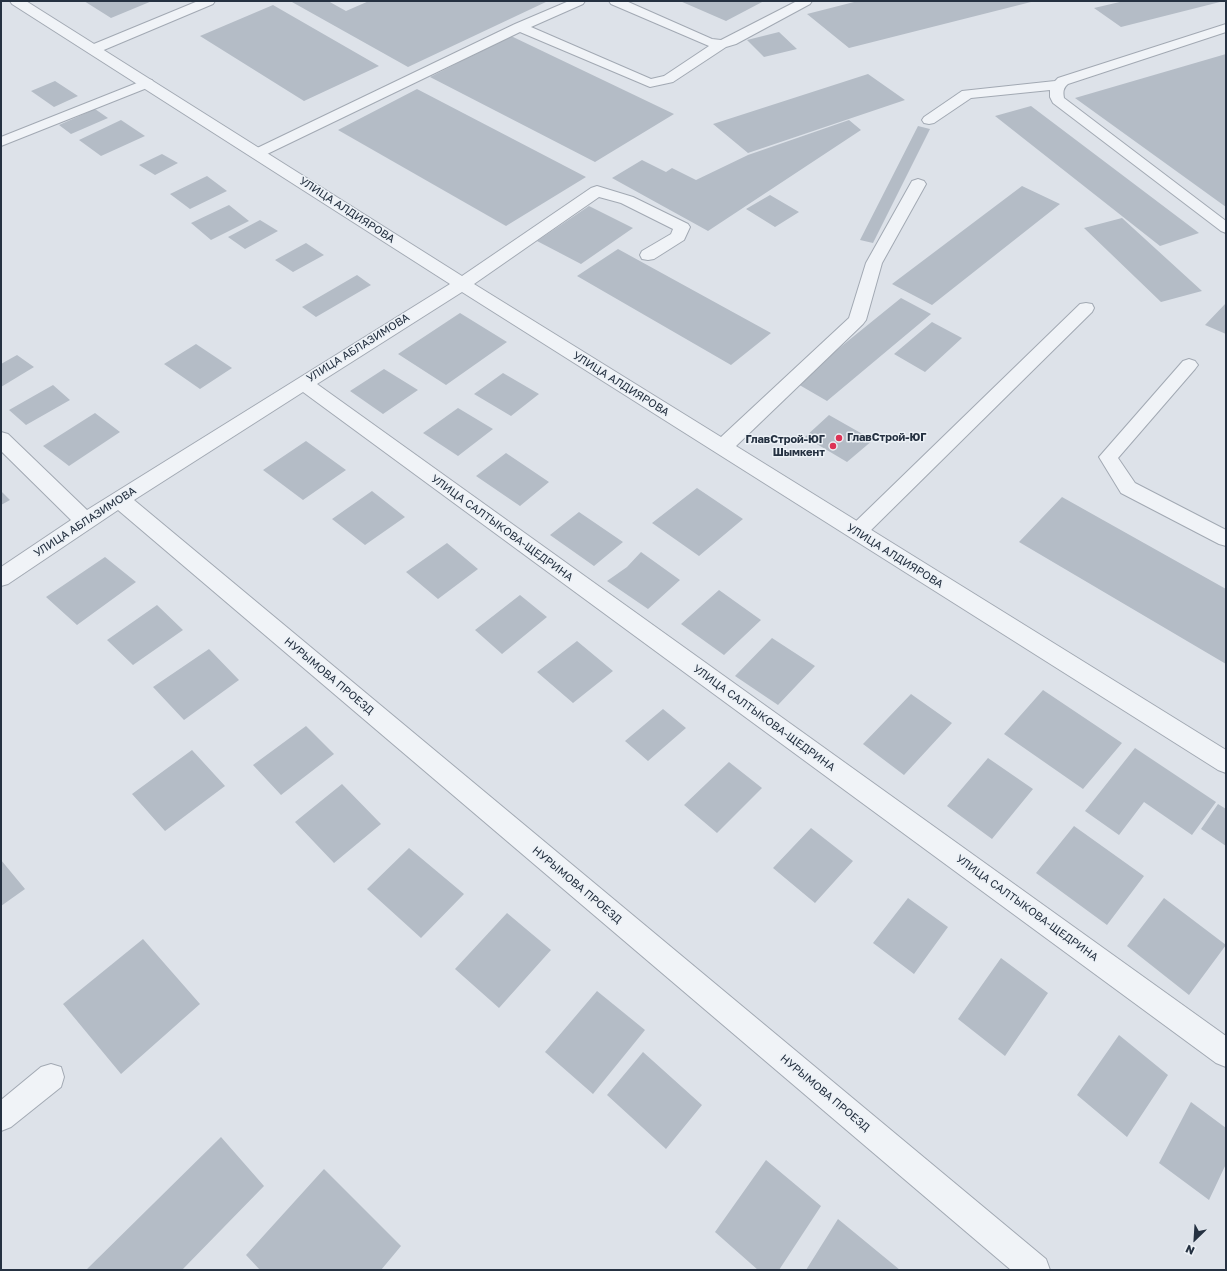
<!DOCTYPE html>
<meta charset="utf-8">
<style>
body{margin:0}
#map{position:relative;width:1227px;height:1271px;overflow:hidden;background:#dde2e9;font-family:"Golos Text",sans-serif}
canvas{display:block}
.frame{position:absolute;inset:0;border:2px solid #253141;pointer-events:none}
.north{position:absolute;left:1175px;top:1219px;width:40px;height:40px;-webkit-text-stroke:3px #ecf1f6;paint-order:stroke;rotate:205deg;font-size:11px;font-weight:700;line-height:16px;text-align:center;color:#253141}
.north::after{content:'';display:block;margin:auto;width:14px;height:18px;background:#253141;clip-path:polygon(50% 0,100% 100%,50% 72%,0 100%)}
</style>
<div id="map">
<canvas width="1227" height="1271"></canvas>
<div class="frame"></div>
<div class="north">N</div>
</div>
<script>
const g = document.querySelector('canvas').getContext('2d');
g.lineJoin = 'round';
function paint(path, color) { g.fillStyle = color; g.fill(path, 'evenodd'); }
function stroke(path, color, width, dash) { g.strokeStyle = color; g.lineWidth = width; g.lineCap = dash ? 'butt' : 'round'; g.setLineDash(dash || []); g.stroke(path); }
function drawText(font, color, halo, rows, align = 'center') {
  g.font = font + ' "Golos Text",sans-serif'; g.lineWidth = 3; g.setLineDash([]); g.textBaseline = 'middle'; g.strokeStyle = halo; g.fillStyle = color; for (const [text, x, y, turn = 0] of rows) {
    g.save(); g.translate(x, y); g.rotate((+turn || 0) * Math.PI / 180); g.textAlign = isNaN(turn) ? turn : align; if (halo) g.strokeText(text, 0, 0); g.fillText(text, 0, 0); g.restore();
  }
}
const building = new Path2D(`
 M84,1H152L111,18Z
 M295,1H328L346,11L369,1H548L408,67L292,2Z
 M680,1H764L726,21Z
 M858,1H1031V2L849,48L807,14Z
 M1124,1H1220V2L1121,27L1094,8Z
 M273,5L379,66L304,101L200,36Z
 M779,32L797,49L764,57L747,40Z
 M511,36L674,114L595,162L430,77Z
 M1226,54V207L1075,98Z
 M868,74L905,100L748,153L713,124Z
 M55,81L78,96L54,107L31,91Z
 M417,89L586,177L506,226L338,130Z
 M1031,106L1199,233L1160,246L995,116Z
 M95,109L108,118L71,134L59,125Z
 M121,120L145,136L101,156L79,140Z
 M849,120L861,130L708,231L612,178L642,160L666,172L672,168L696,180L748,155Z
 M918,126L930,129L873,243L860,240Z
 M162,154L178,163L155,175L139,165Z
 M207,176L227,191L190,209L170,194Z
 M1022,186L1060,204L932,305L892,284Z
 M770,195L799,212L775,227L746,209Z
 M229,205L249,221L211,240L191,223Z
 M589,206L633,228L581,264L537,241Z
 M1122,218L1202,291L1161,302L1084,228Z
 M260,220L278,231L245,249L228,237Z
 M306,243L324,255L293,272L275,260Z
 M618,249L771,333L731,365L577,276Z
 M357,275L371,285L316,317L302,307Z
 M901,298L931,314L827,401L796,383Z
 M1226,303V334L1205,325Z
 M460,313L507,342L446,385L398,354Z
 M932,322L962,338L925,372L894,354Z
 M196,344L232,368L200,389L164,364Z
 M17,355L34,367L1,387V364Z
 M384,369L418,390L383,414L350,391Z
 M503,373L539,394L511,416L474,394Z
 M53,385L70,400L26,425L9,410Z
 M458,408L493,429L458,456L423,433Z
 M95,413L120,432L69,466L43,446Z
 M829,415L873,440L847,462L805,437Z
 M306,441L346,470L303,500L263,470Z
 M506,453L549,482L520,506L476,476Z
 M697,488L743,519L699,556L652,523Z
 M1,491L10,500L1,505Z
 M372,491L405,517L365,545L332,519Z
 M1062,497L1226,589V664L1019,542Z
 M579,512L623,542L594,566L550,535Z
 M447,543L478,569L438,599L406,572Z
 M641,552L680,580L648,609L607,581L627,567Z
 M105,557L136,582L77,625L46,597Z
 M719,590L761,620L724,655L681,624Z
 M520,595L547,617L502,654L475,630Z
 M157,605L183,630L133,665L107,640Z
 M772,638L815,666L778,705L735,676Z
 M577,641L613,671L573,703L537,672Z
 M209,649L239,680L184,720L153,687Z
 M1043,690L1122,743L1083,789L1004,734Z
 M911,694L952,723L904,775L863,744Z
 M663,709L686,728L648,761L625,741Z
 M306,726L334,754L281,795L253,765Z
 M1135,748L1216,802L1192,835L1144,802L1119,835L1085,811Z
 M192,750L225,786L165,831L132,794Z
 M988,758L1033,789L992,839L947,806Z
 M729,762L762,788L717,833L684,805Z
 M342,784L381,824L334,863L295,822Z
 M1218,804L1226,809V846L1201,829Z
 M1074,826L1144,876L1107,925L1036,873Z
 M811,828L853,861L815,903L773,868Z
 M409,848L464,894L421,938L367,889Z
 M1,860L25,889L1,906Z
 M908,898L948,927L914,974L873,943Z
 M1164,898L1226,945L1189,995L1127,946Z
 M507,913L551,950L499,1008L455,969Z
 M143,939L200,1004L121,1074L63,1004Z
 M1001,958L1048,993L1005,1056L958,1019Z
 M597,991L645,1030L593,1094L545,1052Z
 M1119,1035L1168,1075L1127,1137L1077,1095Z
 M643,1052L702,1105L666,1149L607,1095Z
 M1191,1102L1226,1128V1164L1209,1200L1159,1163Z
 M221,1137L264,1186L182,1270H86Z
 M766,1160L821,1206L779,1270H758L715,1232Z
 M324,1169L401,1246L381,1270H260L246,1255Z
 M838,1219L900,1270H806Z`);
const service = new Path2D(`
 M198,1H215L213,4L99,52H89L87,49L89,46Z
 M569,1H585L583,4L531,27L651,79L664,76L709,46L611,4L609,1H626L712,39L721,40L797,1H812L810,4L736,44L726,47L673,82L650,87L520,32L263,156L258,157L253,156L251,153L253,150L515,24Z
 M1226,24V32L1068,84C1063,88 1063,92 1064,98L1226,221V233L1221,231L1053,103L1050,97V90L971,98L934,123L929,124L924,123L922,120L924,117L962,91L1055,81L1058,78Z
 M147,79L152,80L154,83L152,86L1,146V137Z
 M1086,303L1092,304L1094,308L1092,312L864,537L857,539L850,537L847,532L850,527L1080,304Z
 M1189,359L1195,361L1198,365L1195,369L1118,458L1135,483L1226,530V546L1219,544L1121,493L1099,457L1183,361Z
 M51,1064L61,1067L64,1077L61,1087L11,1127L1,1131V1100L41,1067Z`);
const minor = new Path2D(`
 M10,1H26L462,276L591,188L597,186L633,197L688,224L690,227L684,240L654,259L648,260L642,259L640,255L642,251L671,234L673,229L621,203L599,197L474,284L721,437L849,318L866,263L912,181L918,179L924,181L926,184L882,263L866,320L863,324L736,446L1226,750V773L1218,770L462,292L317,384L1226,1036V1067L1216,1063L303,392L134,500L1046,1259L1050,1270H1011L118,510L8,584L1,586V567L71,520L1,451V432L8,434L87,510L450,284L12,4Z`);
const markers = [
 [839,438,4,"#dd3356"],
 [833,446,4,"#dd3356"]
];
const streetNames = [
 ["УЛИЦА АЛДИЯРОВА",347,210,33],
 ["УЛИЦА АБЛАЗИМОВА",358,348,-32],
 ["УЛИЦА АЛДИЯРОВА",621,384,32],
 ["УЛИЦА АБЛАЗИМОВА",85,522,-33],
 ["УЛИЦА САЛТЫКОВА-ЩЕДРИНА",502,528,36],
 ["УЛИЦА АЛДИЯРОВА",895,556,32],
 ["НУРЫМОВА ПРОЕЗД",329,676,40],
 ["УЛИЦА САЛТЫКОВА-ЩЕДРИНА",764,718,36],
 ["НУРЫМОВА ПРОЕЗД",577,885,40],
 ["УЛИЦА САЛТЫКОВА-ЩЕДРИНА",1027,908,36],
 ["НУРЫМОВА ПРОЕЗД",825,1093,40]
];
const poiNames = [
 ["ГлавСтрой-ЮГ",847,438],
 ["ГлавСтрой-ЮГ",825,440,"right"],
 ["Шымкент",825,453,"right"]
];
paint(building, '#b4bcc6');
stroke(service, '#a2a9b3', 2);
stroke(minor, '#a2a9b3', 2);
paint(service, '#f0f3f7');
paint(minor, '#f0f3f7');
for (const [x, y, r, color] of markers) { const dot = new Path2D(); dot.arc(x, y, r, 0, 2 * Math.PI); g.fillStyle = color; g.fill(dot); stroke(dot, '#ecf1f6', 1.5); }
drawText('11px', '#253141', '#ecf1f6', streetNames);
drawText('bold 11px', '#253141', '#ecf1f6', poiNames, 'left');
</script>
